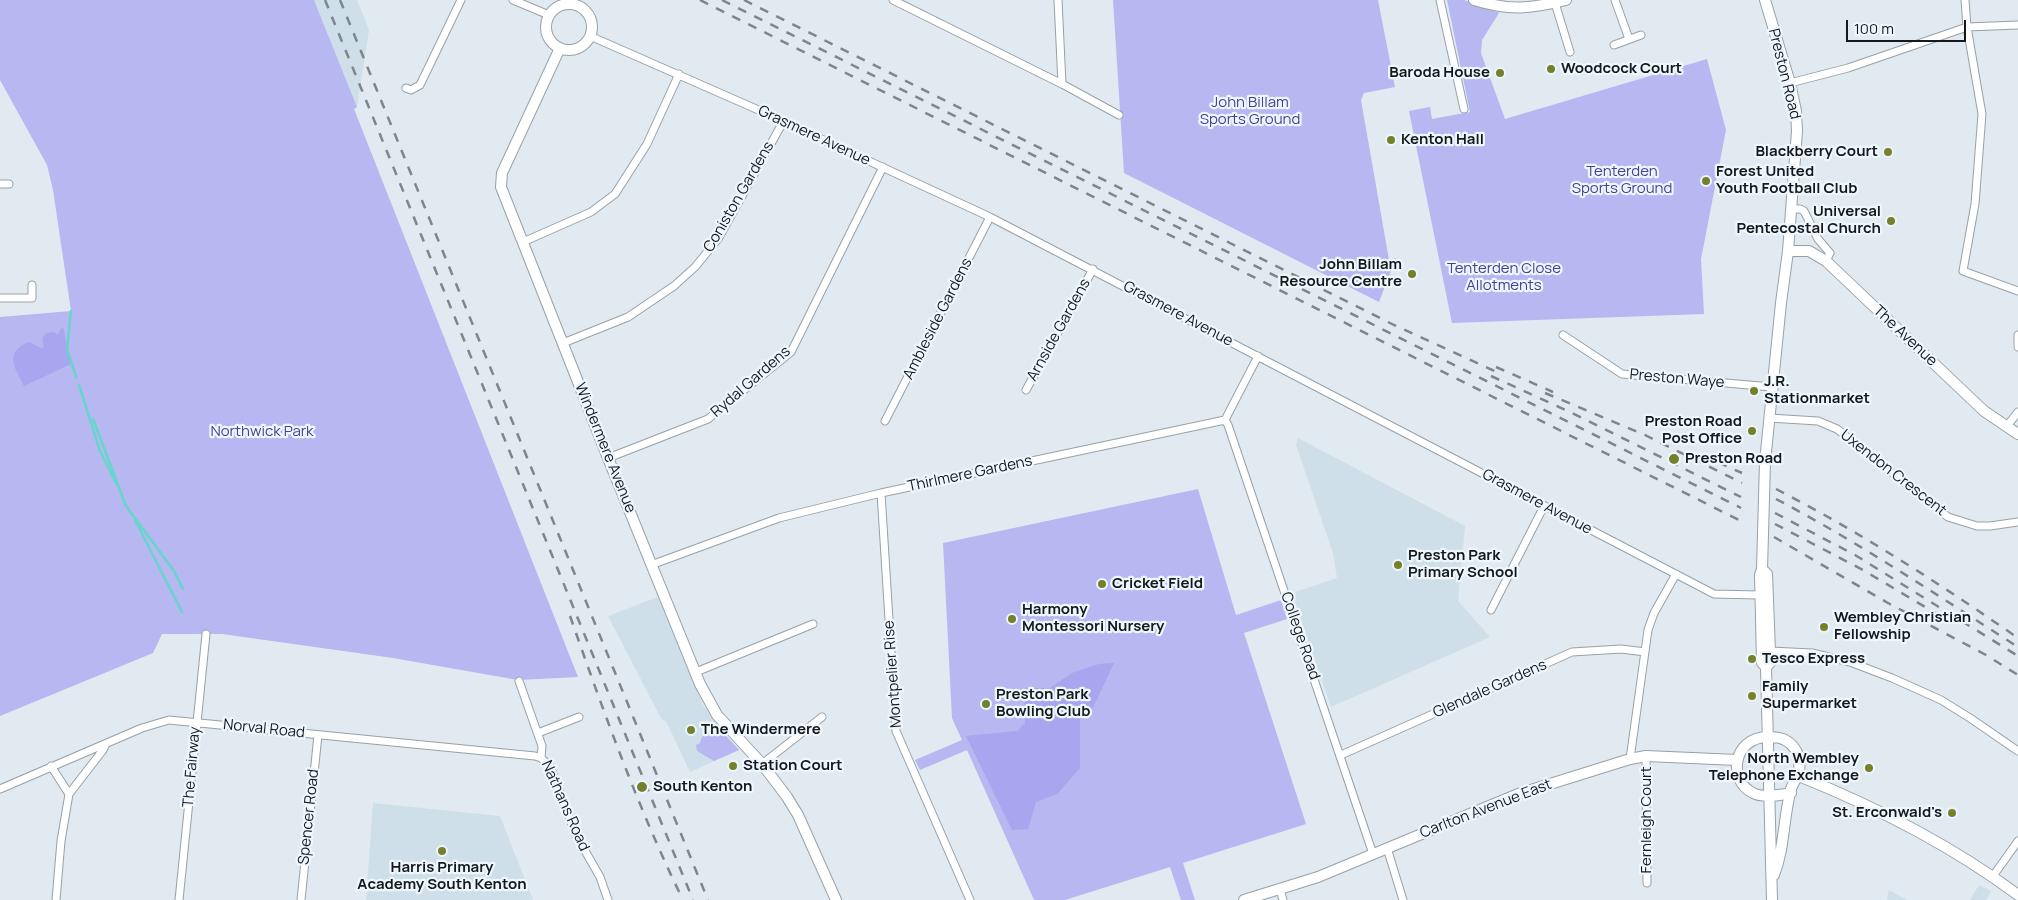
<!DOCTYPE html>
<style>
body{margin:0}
#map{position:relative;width:2018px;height:900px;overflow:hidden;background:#e0eaf0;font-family:Manrope,sans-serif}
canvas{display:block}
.scale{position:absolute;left:1846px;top:20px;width:120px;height:22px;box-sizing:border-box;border:2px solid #15191b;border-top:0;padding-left:6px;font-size:15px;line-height:18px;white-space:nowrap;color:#15191b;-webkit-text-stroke:4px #eef7fd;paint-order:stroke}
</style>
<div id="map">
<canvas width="2018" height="900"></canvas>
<div class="scale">100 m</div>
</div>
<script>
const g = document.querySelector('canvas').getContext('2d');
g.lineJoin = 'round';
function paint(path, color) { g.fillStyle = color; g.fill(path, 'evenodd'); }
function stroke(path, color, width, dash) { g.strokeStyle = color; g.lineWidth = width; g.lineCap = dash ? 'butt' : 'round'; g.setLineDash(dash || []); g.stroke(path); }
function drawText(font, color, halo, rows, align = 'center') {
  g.font = font + ' Manrope,sans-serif'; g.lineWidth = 4.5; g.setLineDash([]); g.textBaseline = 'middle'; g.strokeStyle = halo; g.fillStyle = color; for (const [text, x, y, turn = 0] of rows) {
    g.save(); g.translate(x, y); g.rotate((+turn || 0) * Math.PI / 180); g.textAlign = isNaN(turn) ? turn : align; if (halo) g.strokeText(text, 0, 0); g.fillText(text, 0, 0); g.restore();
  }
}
const built = new Path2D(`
 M314,0H357L369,30L357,107Z
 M1298,438L1465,526L1458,601L1490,637L1331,707L1292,593L1337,578L1333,553L1296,445Z
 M658,597L703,705L719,728L739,750L690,772L666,721L662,720L608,616Z
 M373,803L500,816L533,900H366Z
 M1979,885L1991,891L1986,900H1970Z
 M1889,890L1907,900H1887Z`);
const green = new Path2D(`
 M0,0H314L357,107L354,109L578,677L518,680L393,658L222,634H162L153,653L0,716V317L71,311L53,190L47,165L0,80Z
 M1113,0H1378L1395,87L1364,93L1361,100L1389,260L1396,258L1379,302L1124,173Z
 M1447,0H1464L1499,13L1482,40L1481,53L1505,119L1707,59L1726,130L1701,259L1704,314L1452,323L1409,111L1430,107L1432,119L1470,112Z
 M1198,489L1236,615L1281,600L1287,619L1244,633L1306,824L1183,863L1195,900H1181L1170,867L1065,900H1034L967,750L920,770L915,760L962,740L952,718L943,543Z
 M719,728L739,750L714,761L697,751L696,745L700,743L702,737Z`);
const forest = new Path2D(`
 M63,327L71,364L24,386C15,368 3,353 29,342L41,348L44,347L42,338L46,333L54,332L57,335Z
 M1114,663L1090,714L1080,719V768L1057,794L1036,802L1028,829L1012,830L966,736L1017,731L1025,723L1024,688H1050L1072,673L1099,664Z`);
const stream = new Path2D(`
 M71,311L67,349L76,377
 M79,385L100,451L117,485
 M93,419L126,506L174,571L183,589
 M135,520L182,612`);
const street = new Path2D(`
 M513,0L549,15
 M893,0L1062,84L1119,115
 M1058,0L1062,84
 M1440,0L1464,109
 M1615,0L1629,39
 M1965,0L1967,27L1982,114L1975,204L1963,271L2018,291
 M1555,3L1570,52
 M590,36L763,112L990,217L1714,594L1759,595
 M1614,45L1641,35
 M1790,83L1848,68L1967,27L2018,25
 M406,88L411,90L420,85L461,0
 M0,184H9
 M1791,209H1800L1804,211L1818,239L1830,253L1826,261
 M523,242L591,212L615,194L647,144L679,74
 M0,298H32V285
 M1563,335L1622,374L1772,387
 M2018,335V347
 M563,343L628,317L674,286L695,267L718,239L783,122
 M1026,390L1093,269
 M1769,418L1818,421L1837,429L1948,517L1977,526H1990L2018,522
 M1225,420L1228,425L1373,854
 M885,421L990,217
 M2007,426L2018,412
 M608,458L708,419L791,352L883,167
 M881,493L896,731L970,900
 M651,565L779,518L881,493L1225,420L1258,356
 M1491,610L1544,506
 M1770,651L1812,653L1850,662L1892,678L1941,700L1970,718L2018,751
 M696,672L813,624
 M519,681L542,746L541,758
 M538,733L579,717
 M1341,755L1572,652L1621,649L1645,652
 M1646,756L1647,883
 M1630,759L1648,630L1654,613L1676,574
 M762,764L822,717
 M51,766L69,794
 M0,789L142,728L169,720L535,756L541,758L550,766L576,835L600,877L608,900
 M1387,848L1403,900
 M1993,876L2018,841
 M1280,889L1283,900
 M56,900L61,841L69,794L103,750L106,744
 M179,900L206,634
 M301,900L318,735`);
const secondary = new Path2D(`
 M1474,0C1510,11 1530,9 1566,0
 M1765,0L1790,83L1796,111L1797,131L1788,251L1781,303L1765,462L1762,569L1760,575L1762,663L1766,667L1772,900
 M546 27a23 23 0 1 1 46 0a23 23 0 1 1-46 0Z
 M560,48L502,173L501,187L608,458L700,684L717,715L762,764L787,797L798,815L836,900
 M1788,251H1809L1826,261L1984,411L2018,434
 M1762,569L1767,574L1770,651V663L1766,667
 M1799,776C1876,807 1951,845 2018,895
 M1774,875C1785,847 1783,818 1791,789C1795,777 1801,777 1799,761C1799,753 1793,744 1785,740C1780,737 1773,737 1767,737C1733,738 1727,780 1753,793C1762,798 1781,795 1791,793
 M1244,900L1318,877L1518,794L1630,759L1646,756L1737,760`);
const rail = new Path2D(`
 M325,0L693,900
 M340,0L708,900
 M700,0L1741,521
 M722,0L1741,508
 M744,0L1394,325L1501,374
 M1496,367L1553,392
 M1491,376L1572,413L1741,497
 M1545,393L1645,435L1742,483
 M1702,455L1742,473
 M1776,489C1860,532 1940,584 2018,638
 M1776,499C1860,543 1938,596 2018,647
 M1775,513L1855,555L2018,656
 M1775,524L1863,570L1947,620
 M1774,537L1888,603L1986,655L2018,675
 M570,616C604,713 638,808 683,900`);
const markers = [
 [1551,69,5,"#767f2a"],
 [1500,73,5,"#767f2a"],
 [1391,140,5,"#767f2a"],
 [1888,152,5,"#767f2a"],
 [1706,181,5,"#767f2a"],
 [1891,221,5,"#767f2a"],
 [1412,274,5,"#767f2a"],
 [1754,391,5,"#767f2a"],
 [1752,431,5,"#767f2a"],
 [1674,459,6,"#767f2a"],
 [1398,565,5,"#767f2a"],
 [1102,584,5,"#767f2a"],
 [1012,619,5,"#767f2a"],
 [1824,627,5,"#767f2a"],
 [1752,659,5,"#767f2a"],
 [1752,696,5,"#767f2a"],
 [986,704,5,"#767f2a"],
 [691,730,5,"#767f2a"],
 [733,766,5,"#767f2a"],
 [1869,768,5,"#767f2a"],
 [642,787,6,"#767f2a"],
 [1952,813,5,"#767f2a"],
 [442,851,5,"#767f2a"]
];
const poiNames = [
 ["Woodcock Court",1561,69],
 ["Baroda House",1490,73,"right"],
 ["Kenton Hall",1401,140],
 ["Blackberry Court",1878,152,"right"],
 ["Forest United",1716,172],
 ["Youth Football Club",1716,189],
 ["Universal",1881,212,"right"],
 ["Pentecostal Church",1881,229,"right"],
 ["John Billam",1402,265,"right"],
 ["Resource Centre",1402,282,"right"],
 ["J.R.",1764,382],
 ["Stationmarket",1764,399],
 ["Preston Road",1742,422,"right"],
 ["Post Office",1742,439,"right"],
 ["Preston Road",1685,459],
 ["Preston Park",1408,556],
 ["Primary School",1408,573],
 ["Cricket Field",1112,584],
 ["Harmony",1022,610],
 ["Montessori Nursery",1022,627],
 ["Wembley Christian",1834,618],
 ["Fellowship",1834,635],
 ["Tesco Express",1762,659],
 ["Family",1762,687],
 ["Supermarket",1762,704],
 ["Preston Park",996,695],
 ["Bowling Club",996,712],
 ["The Windermere",701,730],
 ["North Wembley",1859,759,"right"],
 ["Telephone Exchange",1859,776,"right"],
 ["Station Court",743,766],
 ["South Kenton",653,787],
 ["St. Erconwald's",1942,813,"right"],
 ["Harris Primary",442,868,"center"],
 ["Academy South Kenton",442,885,"center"]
];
const streetNames = [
 ["Preston Road",1784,74,76],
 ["Grasmere Avenue",814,136,25],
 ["Coniston Gardens",739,197,-60],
 ["Grasmere Avenue",1178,314,28],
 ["Ambleside Gardens",938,319,-63],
 ["Arnside Gardens",1059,330,-61],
 ["The Avenue",1905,336,43],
 ["Preston Waye",1677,379,5],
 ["Rydal Gardens",751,382,-41],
 ["Windermere Avenue",605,448,68],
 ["Uxendon Crescent",1893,473,38],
 ["Thirlmere Gardens",970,474,-12],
 ["Grasmere Avenue",1537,502,28],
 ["College Road",1300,636,71],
 ["Montpelier Rise",893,674,-94],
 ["Glendale Gardens",1490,689,-24],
 ["Norval Road",264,729,6],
 ["The Fairway",192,767,-85],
 ["Nathans Road",565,806,66],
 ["Carlton Avenue East",1486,809,-21],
 ["Spencer Road",309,817,-84],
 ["Fernleigh Court",1647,820,-90]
];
const parkNames = [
 ["John Billam",1250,103],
 ["Sports Ground",1250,120],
 ["Tenterden",1622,172],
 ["Sports Ground",1622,189],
 ["Tenterden Close",1504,269],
 ["Allotments",1504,286],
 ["Northwick Park",262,432]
];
paint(built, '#cedfe9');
paint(green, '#b7b7f1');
paint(forest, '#a7a6ee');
stroke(stream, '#66d5cb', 2.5);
stroke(street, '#98a1a6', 9);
stroke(secondary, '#98a1a6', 12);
stroke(street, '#fff', 7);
stroke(secondary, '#fff', 10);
stroke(rail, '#7f868b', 2.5, [9, 9]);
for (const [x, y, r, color] of markers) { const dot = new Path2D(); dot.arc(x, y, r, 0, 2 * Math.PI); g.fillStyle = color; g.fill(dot); stroke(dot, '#eef7fd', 2); }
drawText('bold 15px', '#15191b', '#eef7fd', poiNames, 'left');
drawText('15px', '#15191b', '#eef7fd', streetNames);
drawText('15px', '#483e92', '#eef7fd', parkNames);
</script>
